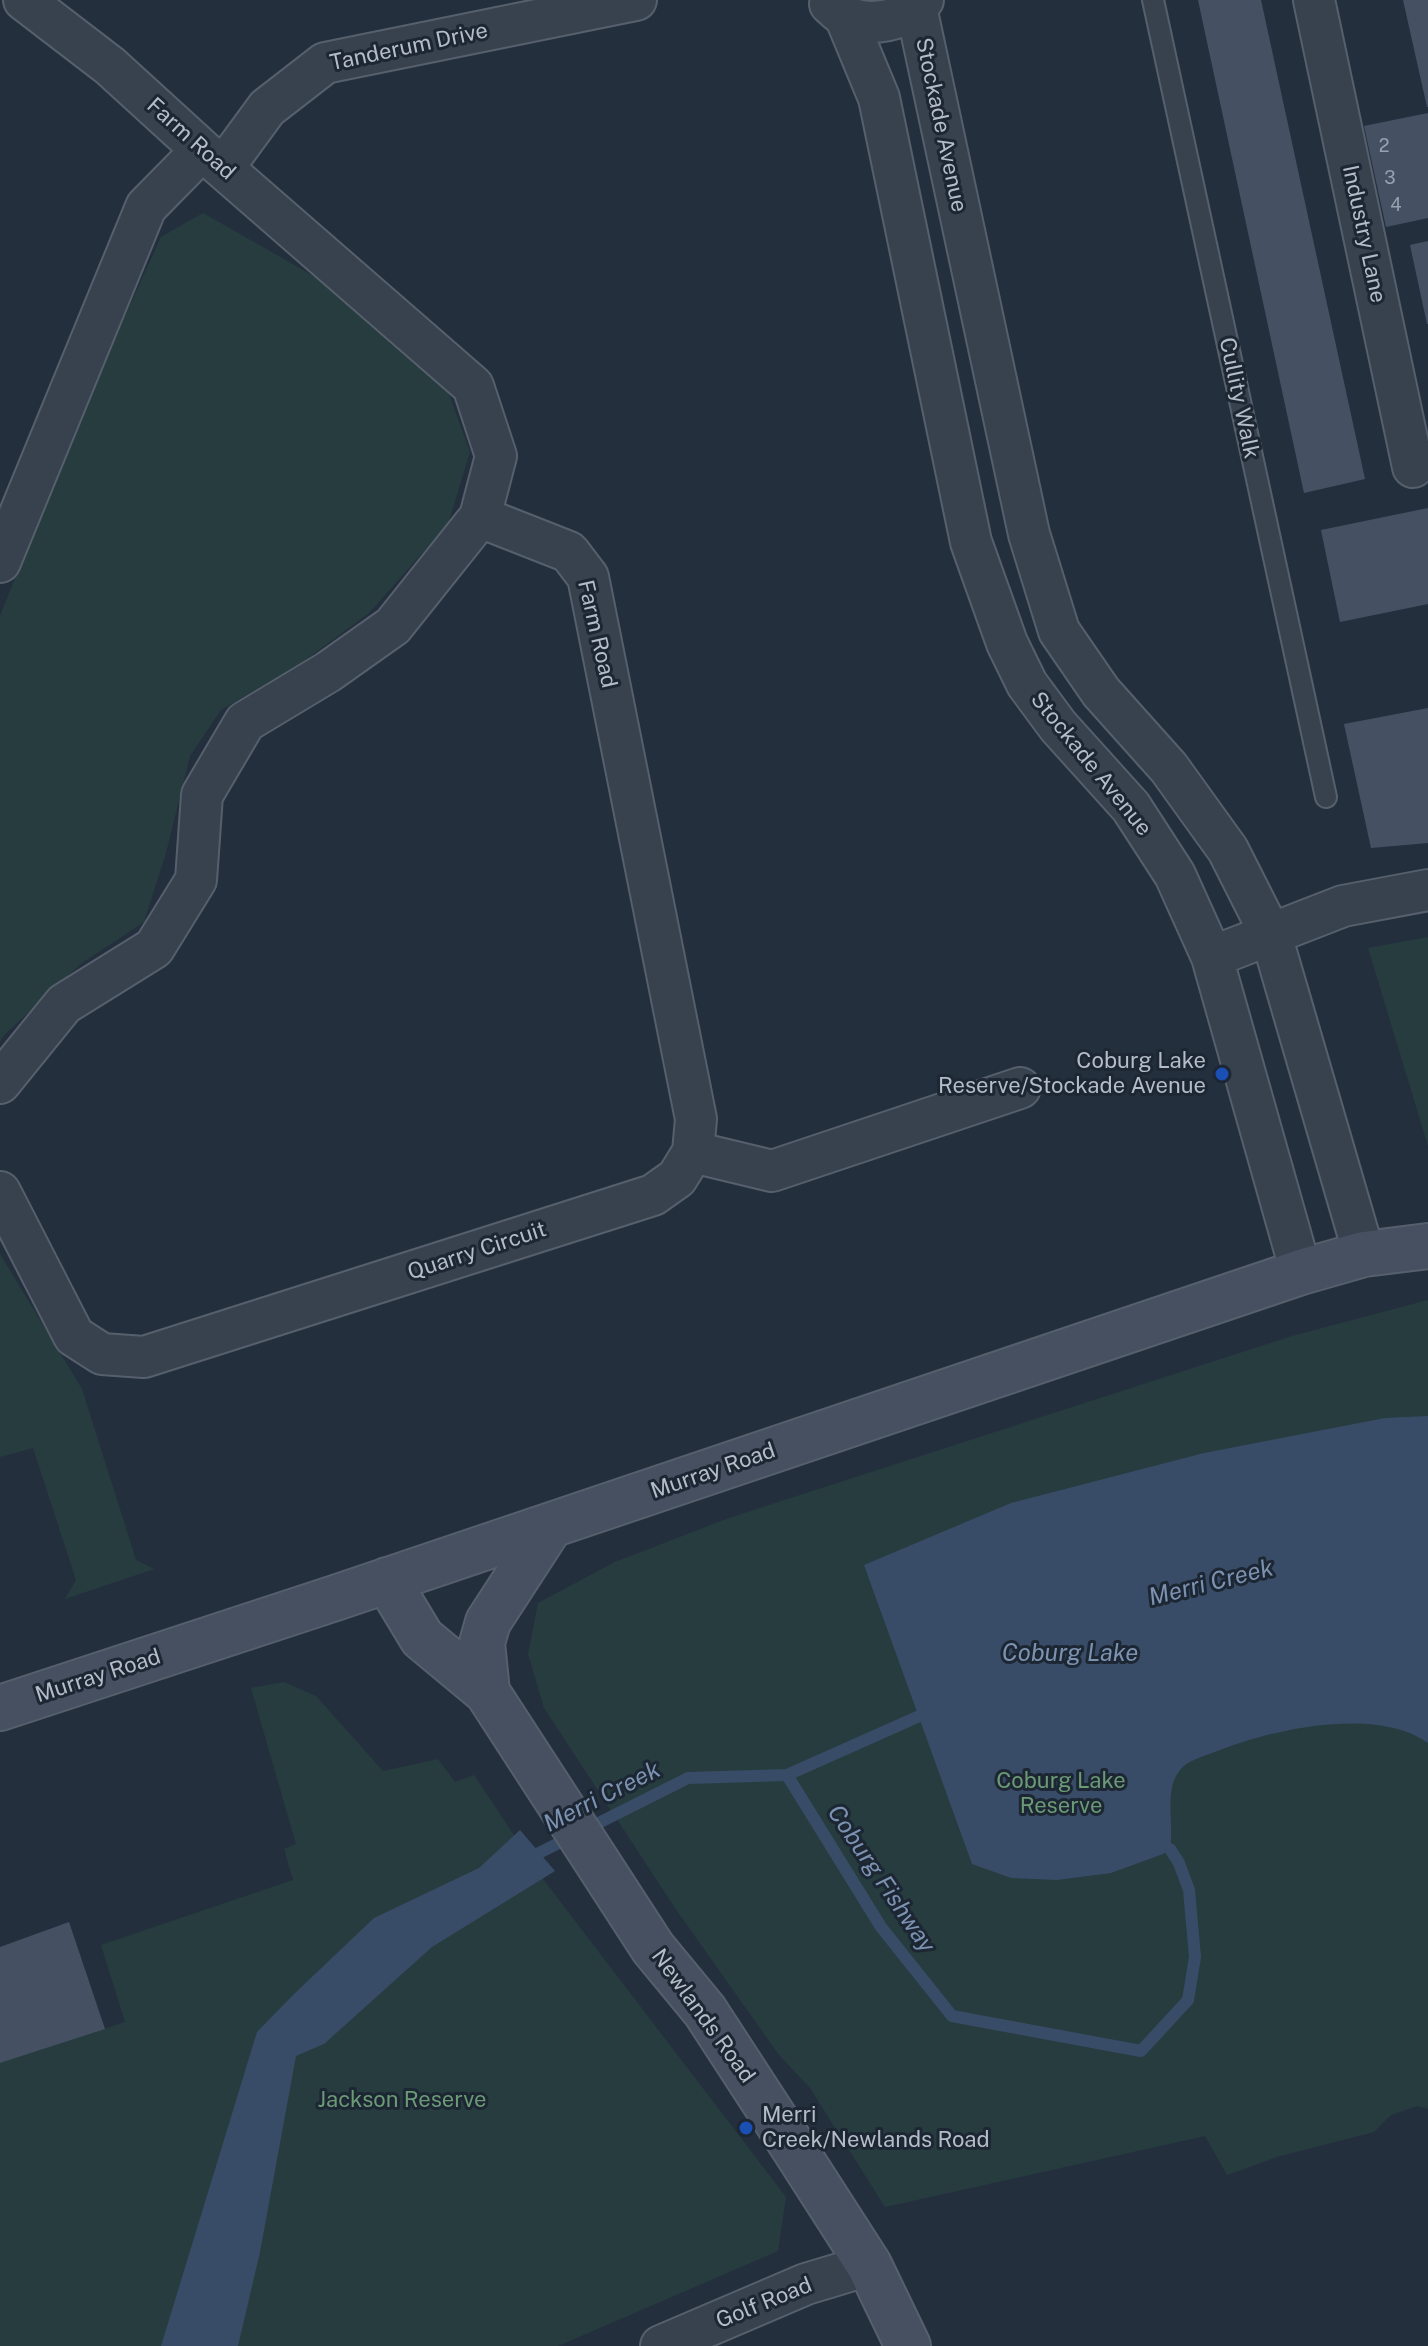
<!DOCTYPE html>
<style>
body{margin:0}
canvas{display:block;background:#242f3e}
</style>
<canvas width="1428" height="2346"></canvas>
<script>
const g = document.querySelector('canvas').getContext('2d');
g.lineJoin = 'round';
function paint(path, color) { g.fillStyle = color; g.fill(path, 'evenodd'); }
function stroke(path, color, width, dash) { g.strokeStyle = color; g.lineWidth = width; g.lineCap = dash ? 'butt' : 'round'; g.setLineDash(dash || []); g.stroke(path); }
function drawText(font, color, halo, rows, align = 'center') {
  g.font = font + ' "Public Sans",sans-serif'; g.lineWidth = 6; g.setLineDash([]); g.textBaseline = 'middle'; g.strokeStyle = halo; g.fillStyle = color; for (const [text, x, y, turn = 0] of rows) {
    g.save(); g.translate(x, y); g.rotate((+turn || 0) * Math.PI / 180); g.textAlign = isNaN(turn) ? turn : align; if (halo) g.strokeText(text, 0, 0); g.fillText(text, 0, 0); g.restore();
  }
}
const green = new Path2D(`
 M203,213L317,278L446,386L470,452L448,524L369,613L301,663L221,710L190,756L166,853L144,922L82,963L4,1035L0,1042V616L81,413L161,237Z
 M1428,937V1146L1368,948Z
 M0,1254L82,1389L136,1560L154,1569L65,1599L76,1580L33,1448L0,1457Z
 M1428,1300V2109L1417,2106L1391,2115L1374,2132L1280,2156L1227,2175L1205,2136L885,2207L810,2088L779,2055L675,1908L544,1708L528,1654L538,1603L615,1562L729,1518L1292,1336Z
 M284,1682L316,1696L383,1771L438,1759L455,1782L474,1775L543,1879L786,2197L778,2251L558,2346H0V2063L125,2022L101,1945L293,1880L284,1849L296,1844L251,1688Z`);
const water = new Path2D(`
 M1428,1416V1743C1376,1705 1267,1730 1212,1753C1201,1757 1187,1761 1180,1770C1163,1790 1175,1825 1170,1849L1163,1854L1111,1873L1057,1880L1011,1878L972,1864L864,1565L1011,1503L1204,1453L1385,1418Z
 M520,1830L555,1871L432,1947L324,2044L296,2056L260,2252L238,2346H161L257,2032L294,1994L374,1918L479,1868Z`);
const stream = new Path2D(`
 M787,1775L881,1927L952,2016L1141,2051L1188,2000L1195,1957L1189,1890L1179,1863L1170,1849
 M525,1860L688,1778L787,1775L933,1710`);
const building = new Path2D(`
 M1198,0H1261L1365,479L1304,493Z
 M1403,0H1428V107H1427Z
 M1428,113V218L1386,227L1364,126Z
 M1428,241V324H1427L1410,245Z
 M1428,508V604L1340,622L1321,530Z
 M1428,708V843L1371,848L1344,724Z
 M69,1922L105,2029L0,2063V1947Z`);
const lane = new Path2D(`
 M1153,0L1326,797`);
const street = new Path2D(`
 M24,0L110,66L202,150L473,386L496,456L480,517L569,552L588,577L696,1119L693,1152
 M1314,0L1413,467
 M830,4C835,8 840,14 845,16C871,28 904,21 923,0
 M916,7L1029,534L1059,631L1101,692L1169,768L1228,850L1271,935L1364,1254
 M845,16L879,98L971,542L1007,643L1027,684L1058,726L1131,807L1175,875L1212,957L1301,1272
 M223,168L267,108L325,63L636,0
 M0,562L146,207L202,150
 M1212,957L1343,906L1428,890
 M0,1083L64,1004L154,948L196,880L202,795L245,722L328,672L393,626L480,517
 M0,1192L74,1336L102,1354L144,1357L653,1195L677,1178L693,1152L772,1171L1020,1088
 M661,2346L806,2284L869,2265`);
const secondary = new Path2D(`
 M387,1580L422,1638L487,1692L653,1948L705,2011L783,2131L869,2265L908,2346
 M487,1692L482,1643L488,1622L551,1525
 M0,1708L335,1598L1301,1272L1364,1254L1428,1246`);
const markers = [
 [1222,1074,8,"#1a4fb4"],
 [746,2128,8,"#1a4fb4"]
];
const numberNames = [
 ["2",1384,146],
 ["3",1390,178],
 ["4",1396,205]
];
const streetNames = [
 ["Tanderum Drive",409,47,-12],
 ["Stockade Avenue",941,125,78],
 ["Farm Road",191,139,42],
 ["Industry Lane",1364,234,78],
 ["Cullity Walk",1239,398,78],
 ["Farm Road",597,634,77],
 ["Stockade Avenue",1091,764,51],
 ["Quarry Circuit",477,1251,-18],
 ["Murray Road",713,1471,-19],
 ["Murray Road",98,1676,-18],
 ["Newlands Road",703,2016,54],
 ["Golf Road",764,2303,-22]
];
const poiNames = [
 ["Coburg Lake",1206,1061],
 ["Reserve/Stockade Avenue",1206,1086],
 ["Merri",762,2115,"left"],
 ["Creek/Newlands Road",762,2140,"left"]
];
const parkNames = [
 ["Coburg Lake",1061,1781],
 ["Reserve",1061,1806],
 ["Jackson Reserve",402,2100]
];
const waterNames = [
 ["Merri Creek",1211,1583,-14],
 ["Coburg Lake",1070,1654],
 ["Merri Creek",602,1797,-27],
 ["Coburg Fishway",881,1879,56]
];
paint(green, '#263c3f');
paint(water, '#394c67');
stroke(stream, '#394c67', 12);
paint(building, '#455162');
stroke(lane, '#565f6c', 24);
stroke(street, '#565f6c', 44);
stroke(secondary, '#565f6c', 48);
stroke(lane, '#38414e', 20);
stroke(street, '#38414e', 40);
stroke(secondary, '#465061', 44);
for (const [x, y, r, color] of markers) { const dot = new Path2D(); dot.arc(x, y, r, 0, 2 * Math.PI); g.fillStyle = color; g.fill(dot); stroke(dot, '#1d2633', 3); }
drawText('18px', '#98a1af', null, numberNames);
drawText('22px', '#b4bcc9', '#1d2633', streetNames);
drawText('22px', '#b4bcc9', '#1d2633', poiNames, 'right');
drawText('22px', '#6b9a76', '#1d2633', parkNames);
drawText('italic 24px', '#7c92b1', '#1d2633', waterNames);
</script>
